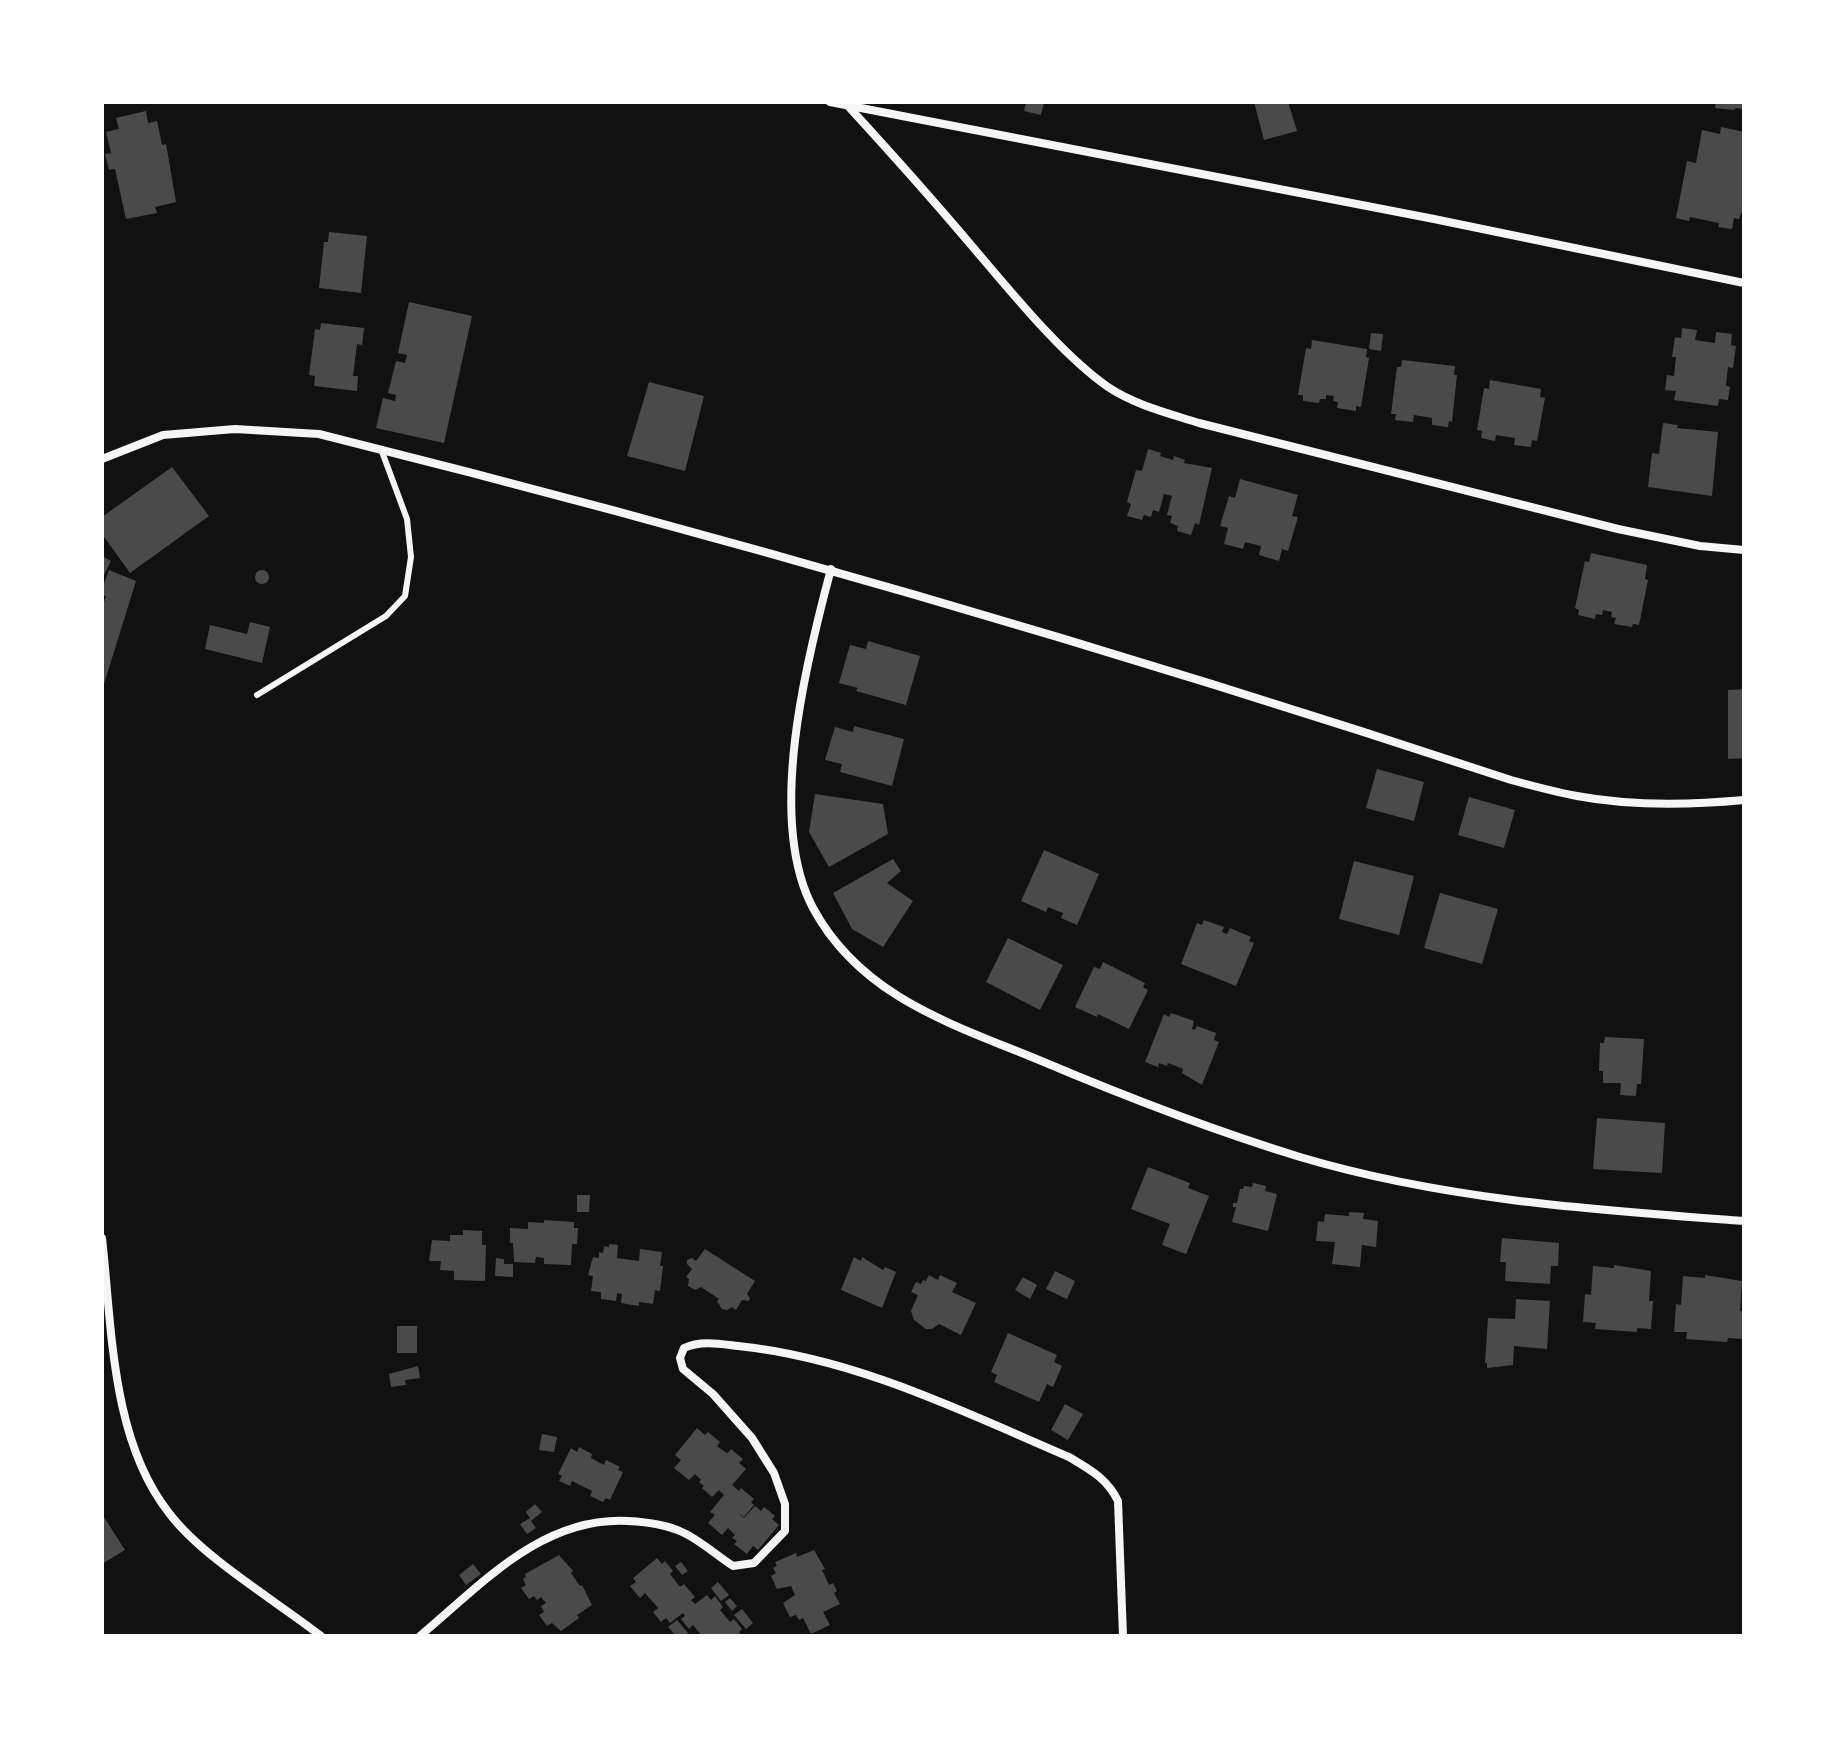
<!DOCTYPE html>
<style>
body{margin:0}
#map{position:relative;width:1846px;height:1738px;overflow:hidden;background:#111;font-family:Mulish,sans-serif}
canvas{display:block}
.frame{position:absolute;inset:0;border:104px solid #fff;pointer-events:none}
</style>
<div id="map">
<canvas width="1846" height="1738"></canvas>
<div class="frame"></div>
</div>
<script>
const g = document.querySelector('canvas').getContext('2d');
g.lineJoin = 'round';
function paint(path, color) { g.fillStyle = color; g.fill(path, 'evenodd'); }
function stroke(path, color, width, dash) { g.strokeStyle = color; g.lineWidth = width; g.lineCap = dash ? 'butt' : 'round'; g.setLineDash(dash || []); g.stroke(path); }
const building = new Path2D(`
 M1026,102H1044L1041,115L1024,111Z
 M1254,102H1288L1297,131L1264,140Z
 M1716,102H1744V109L1736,108L1734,110L1715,108Z
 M146,111L148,123L157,121L162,145L166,144L176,202L155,207L157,213L126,219L115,169L109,170L105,154L111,153L106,132L119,129L116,118Z
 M1721,127L1744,132V206L1739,219L1734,218L1732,229L1718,227L1719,223L1690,217L1689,221L1676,218L1687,161L1696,163L1702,130L1720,134Z
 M329,232L367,236L361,293L319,288L324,242H328Z
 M409,302L472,316L444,443L376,428L383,398L395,401L396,395L388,393L396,361L405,363L407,355L398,353Z
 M321,323L364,328L362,345L357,344L353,376H358L357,391L314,386L315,376L309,375L315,329L320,330Z
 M1682,328L1697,330L1695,340L1715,343L1716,332L1732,334L1731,345L1736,346L1733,368L1728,367L1726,386L1730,387L1728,400L1719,399L1718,406L1674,400L1676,391L1665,390L1667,375L1674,376L1676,357H1672L1675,337L1681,338Z
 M1371,333L1383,334L1381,351L1369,349Z
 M1312,340L1367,349L1366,357L1369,358L1361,407L1356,406V411L1337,408L1338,402L1333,401L1334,396L1326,395V399H1320L1319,403L1303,401V395H1298L1306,348L1311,349Z
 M1402,360L1455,366L1454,375H1457L1452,422L1449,421L1448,427L1432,425V418L1414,415L1413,422L1395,420L1396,414H1391L1397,367H1401Z
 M1490,380L1541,389L1540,397L1545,398L1537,441L1532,440L1531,447L1514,445L1515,438L1496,435L1495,441L1481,438L1482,431L1477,430L1484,388L1489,389Z
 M649,382L704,396L685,471L627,456Z
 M1663,423L1678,425L1677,428L1718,432L1712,496L1648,487L1652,453L1659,454Z
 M1148,449L1161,453L1160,456L1173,460L1174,456L1185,460L1184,463L1212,468L1199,525L1195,523L1191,535L1177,531L1178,526L1170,523L1172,516L1167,515L1172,496L1164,494L1159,512L1153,510L1151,517L1144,515L1142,520L1127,516L1131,504L1127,502L1136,470L1142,471Z
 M172,467L209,516L130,573L102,534V517Z
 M1240,479L1298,495L1292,516L1298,517L1288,551L1282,549L1279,561L1259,555L1261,546L1245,542L1243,549L1224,544L1228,528L1220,526L1229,496L1235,498Z
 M1591,553L1647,565L1645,579L1648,580L1639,625L1633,624L1632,627L1614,624L1616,618L1611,617L1612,612L1603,610L1602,615L1596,614L1595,619L1578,615L1579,610L1575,608L1585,561L1589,562Z
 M102,556L111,561L102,579Z
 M255 577a7 7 0 1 1 14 0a7 7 0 1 1-14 0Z
 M109,570L136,581L103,687L102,608L106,596L102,595V589Z
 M250,622L270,627L262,663L205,649L210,625L247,634Z
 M868,641L920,656L906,705L856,691L858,688L839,683L850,645L866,649Z
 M1744,689V758L1728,759V690Z
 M854,726L904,739L892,786L840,772L842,764L825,760L835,727L853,732Z
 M1377,769L1424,782L1414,821L1366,808Z
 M815,794L883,804L888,834L829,867L809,832Z
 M1469,797L1515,810L1504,848L1458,835Z
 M1044,850L1099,874L1077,925L1061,918L1063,913L1048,907L1046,912L1021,901Z
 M893,859L901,871L887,883L913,901L883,947L852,929L833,893Z
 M1354,861L1414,876L1399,935L1339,919Z
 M1440,893L1498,909L1482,964L1424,948Z
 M1204,920L1224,927L1222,932L1227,934L1230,928L1251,937L1249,941L1254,943L1236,986L1181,964L1197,923L1202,925Z
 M1008,938L1063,965L1040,1010L986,982Z
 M1103,962L1145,983L1143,987L1148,990L1129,1029L1098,1014L1097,1017L1075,1007L1094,967L1100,969Z
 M1171,1013L1194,1021L1192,1029L1195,1030L1197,1026L1216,1033L1214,1040L1219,1042L1202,1085L1182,1073L1183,1069L1168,1063L1167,1066L1159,1063L1158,1067L1145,1062L1164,1014L1169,1017Z
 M1605,1037L1644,1039L1641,1084H1637L1636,1096L1620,1095L1621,1083H1603V1071H1599L1600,1043H1604Z
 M1597,1118L1665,1123L1662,1173L1593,1169Z
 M1148,1167L1190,1183L1188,1188L1209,1196L1186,1254L1162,1245L1170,1224L1131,1209Z
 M1253,1183L1266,1186L1265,1191L1277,1194L1268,1231L1232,1222L1236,1207H1233V1203H1237L1240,1189H1243L1244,1186L1252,1187Z
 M577,1195H590L589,1212H577Z
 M1349,1212L1364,1213L1363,1219L1378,1221L1376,1247L1362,1245L1360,1267L1332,1264L1335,1242L1316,1241L1318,1221L1324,1222L1325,1214L1349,1216Z
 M544,1220L574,1222V1228H578L577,1244H572L571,1265L544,1264V1258L536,1257L535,1263L514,1262L513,1243H510V1228L528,1229V1222L544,1223Z
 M463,1230L482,1231V1245H486L485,1281L454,1280V1271L440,1270L441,1261H429L432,1240L450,1241V1235H463Z
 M1502,1238L1559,1243L1558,1266H1551L1550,1284L1505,1281L1506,1262H1500Z
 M609,1244L618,1245L617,1258L639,1261L640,1249L662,1252L660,1266H663L660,1291L655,1290L653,1304L639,1302V1306L621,1303L622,1294L617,1293L616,1301L601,1299V1292L591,1291L593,1276L588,1275L593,1257L599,1258V1252L603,1253L604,1246L609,1247Z
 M705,1249L755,1281L747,1294L750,1298L749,1301L742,1300L736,1310L732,1307L727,1310L722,1309L717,1301L719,1299L701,1287L695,1290L688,1286L689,1279L686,1277L692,1269L687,1264V1260L692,1258L696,1261Z
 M854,1257L861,1261L862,1257L883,1270L885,1267L896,1272L882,1308L841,1290Z
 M496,1258L504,1259V1264H513V1277L495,1276Z
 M1614,1265L1651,1271L1649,1301H1653L1651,1329L1637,1328V1332L1595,1329L1596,1323L1583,1322L1585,1294L1591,1295L1593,1266L1614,1268Z
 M1055,1271L1075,1281L1067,1299L1046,1289Z
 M929,1275L938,1280L940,1275L957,1283L952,1292L976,1303L961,1335L939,1324L932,1329H926L914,1320L911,1311L918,1295L911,1292L916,1282L921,1284L923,1280L926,1281Z
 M1705,1275L1742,1281L1740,1311L1744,1312L1742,1339L1728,1338L1727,1342L1686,1339L1687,1332H1674L1676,1304L1681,1305L1683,1276L1705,1278Z
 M1023,1277L1037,1285L1030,1299L1015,1290Z
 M1516,1299L1550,1301L1547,1349L1514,1346L1513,1365L1487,1368V1363H1485L1488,1318L1515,1319Z
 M397,1326H417V1353H397Z
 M1008,1333L1057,1355L1054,1362L1062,1366L1053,1387L1047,1384L1039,1402L994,1382L997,1375L991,1372Z
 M418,1366L420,1378L405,1380L406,1385L391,1387L389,1374Z
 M1065,1404L1083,1414L1068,1440L1051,1430Z
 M697,1428L705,1435L708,1432L720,1442L717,1446L725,1452L728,1453L731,1449L743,1459L739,1463L746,1469L732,1485L739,1491L741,1488L754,1499L751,1502L754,1505L744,1517L736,1511L744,1518L755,1506L761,1511L764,1507L775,1516L772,1519L779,1525L758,1550L753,1546L747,1554L734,1544L737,1541L732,1538L735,1535L728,1528L722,1535L708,1523L715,1515L710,1512L724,1495L719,1490L712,1497L702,1488L704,1486L699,1482L701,1480L695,1474L689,1480L674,1468L681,1460L675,1455Z
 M542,1434L557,1437L554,1452L539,1450Z
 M579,1447L592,1454L591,1458L604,1465L606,1460L620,1467L618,1470L623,1472L610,1500L606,1498L603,1502L590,1496L592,1491L572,1481L570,1486L559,1481L562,1476L558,1474L571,1448L577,1452Z
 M535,1504L542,1512L531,1521L536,1528L527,1534L520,1524L530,1518L526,1512Z
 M102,1514L125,1550L102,1564Z
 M814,1550L825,1569L822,1570L829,1585L833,1583L837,1591L834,1593L840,1604L823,1612L830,1625L811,1634L803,1618L799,1620L796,1615L790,1617L783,1603L795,1595L791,1586L777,1589L771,1576L776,1573L773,1568L777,1566L775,1562L796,1553L797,1557Z
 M559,1555L573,1571L571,1573L580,1586L582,1585L592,1605L577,1615L579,1618L561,1631L552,1623L547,1626L539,1615L544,1612L541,1606L546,1603L541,1597L537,1600L534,1596L529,1599L521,1588L526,1585L523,1579L526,1577L525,1574Z
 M657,1558L662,1564L665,1561L673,1571L670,1574L680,1587L684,1584L695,1597L691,1600L695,1604L707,1595L711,1600L715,1596L723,1607L720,1610L730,1622L734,1619L742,1629L739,1632L742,1636H702L693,1625L689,1629L681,1619L685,1616L683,1613L670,1623L666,1618L661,1622L653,1612L658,1608L645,1593L640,1598L630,1586L636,1582L633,1578Z
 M681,1562L688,1571L682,1575L675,1566Z
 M473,1564L481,1574L466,1585L459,1575Z
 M718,1582L729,1595L721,1601L711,1588Z
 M730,1598L737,1606L732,1611L725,1602Z
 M742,1609L753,1623L746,1629L734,1615Z
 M677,1620L688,1633L685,1636H676L668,1627Z`);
const service = new Path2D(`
 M257,695L386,616L405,596L411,557L407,519L381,449`);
const minor = new Path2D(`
 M830,102L1434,219L1744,283
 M848,106C892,154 935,202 977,252C1013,294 1063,356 1108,387C1135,405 1168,413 1199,423L1618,529L1700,546L1744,550
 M102,459L163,435L235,429L319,434C720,534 1118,650 1511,780C1533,786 1555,792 1577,796C1630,806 1690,805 1744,800
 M831,569C806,662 766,820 813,908C861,997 952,1024 1039,1060C1124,1096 1212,1130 1300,1157C1444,1200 1596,1210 1744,1221
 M102,1238C112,1327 111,1440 169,1513C203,1558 275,1600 321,1636
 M420,1636C481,1585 542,1516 628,1521C647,1522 665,1524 682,1532C700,1540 716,1555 733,1566L754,1563L785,1531V1504L774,1473L752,1438L713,1394L683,1369L680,1358L684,1348C701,1340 721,1344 738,1346C855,1358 962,1411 1069,1457C1089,1469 1107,1478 1118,1501L1123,1636`);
paint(building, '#4a4a4a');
stroke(service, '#f5f5f5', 6);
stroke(minor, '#f5f5f5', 8);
</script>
